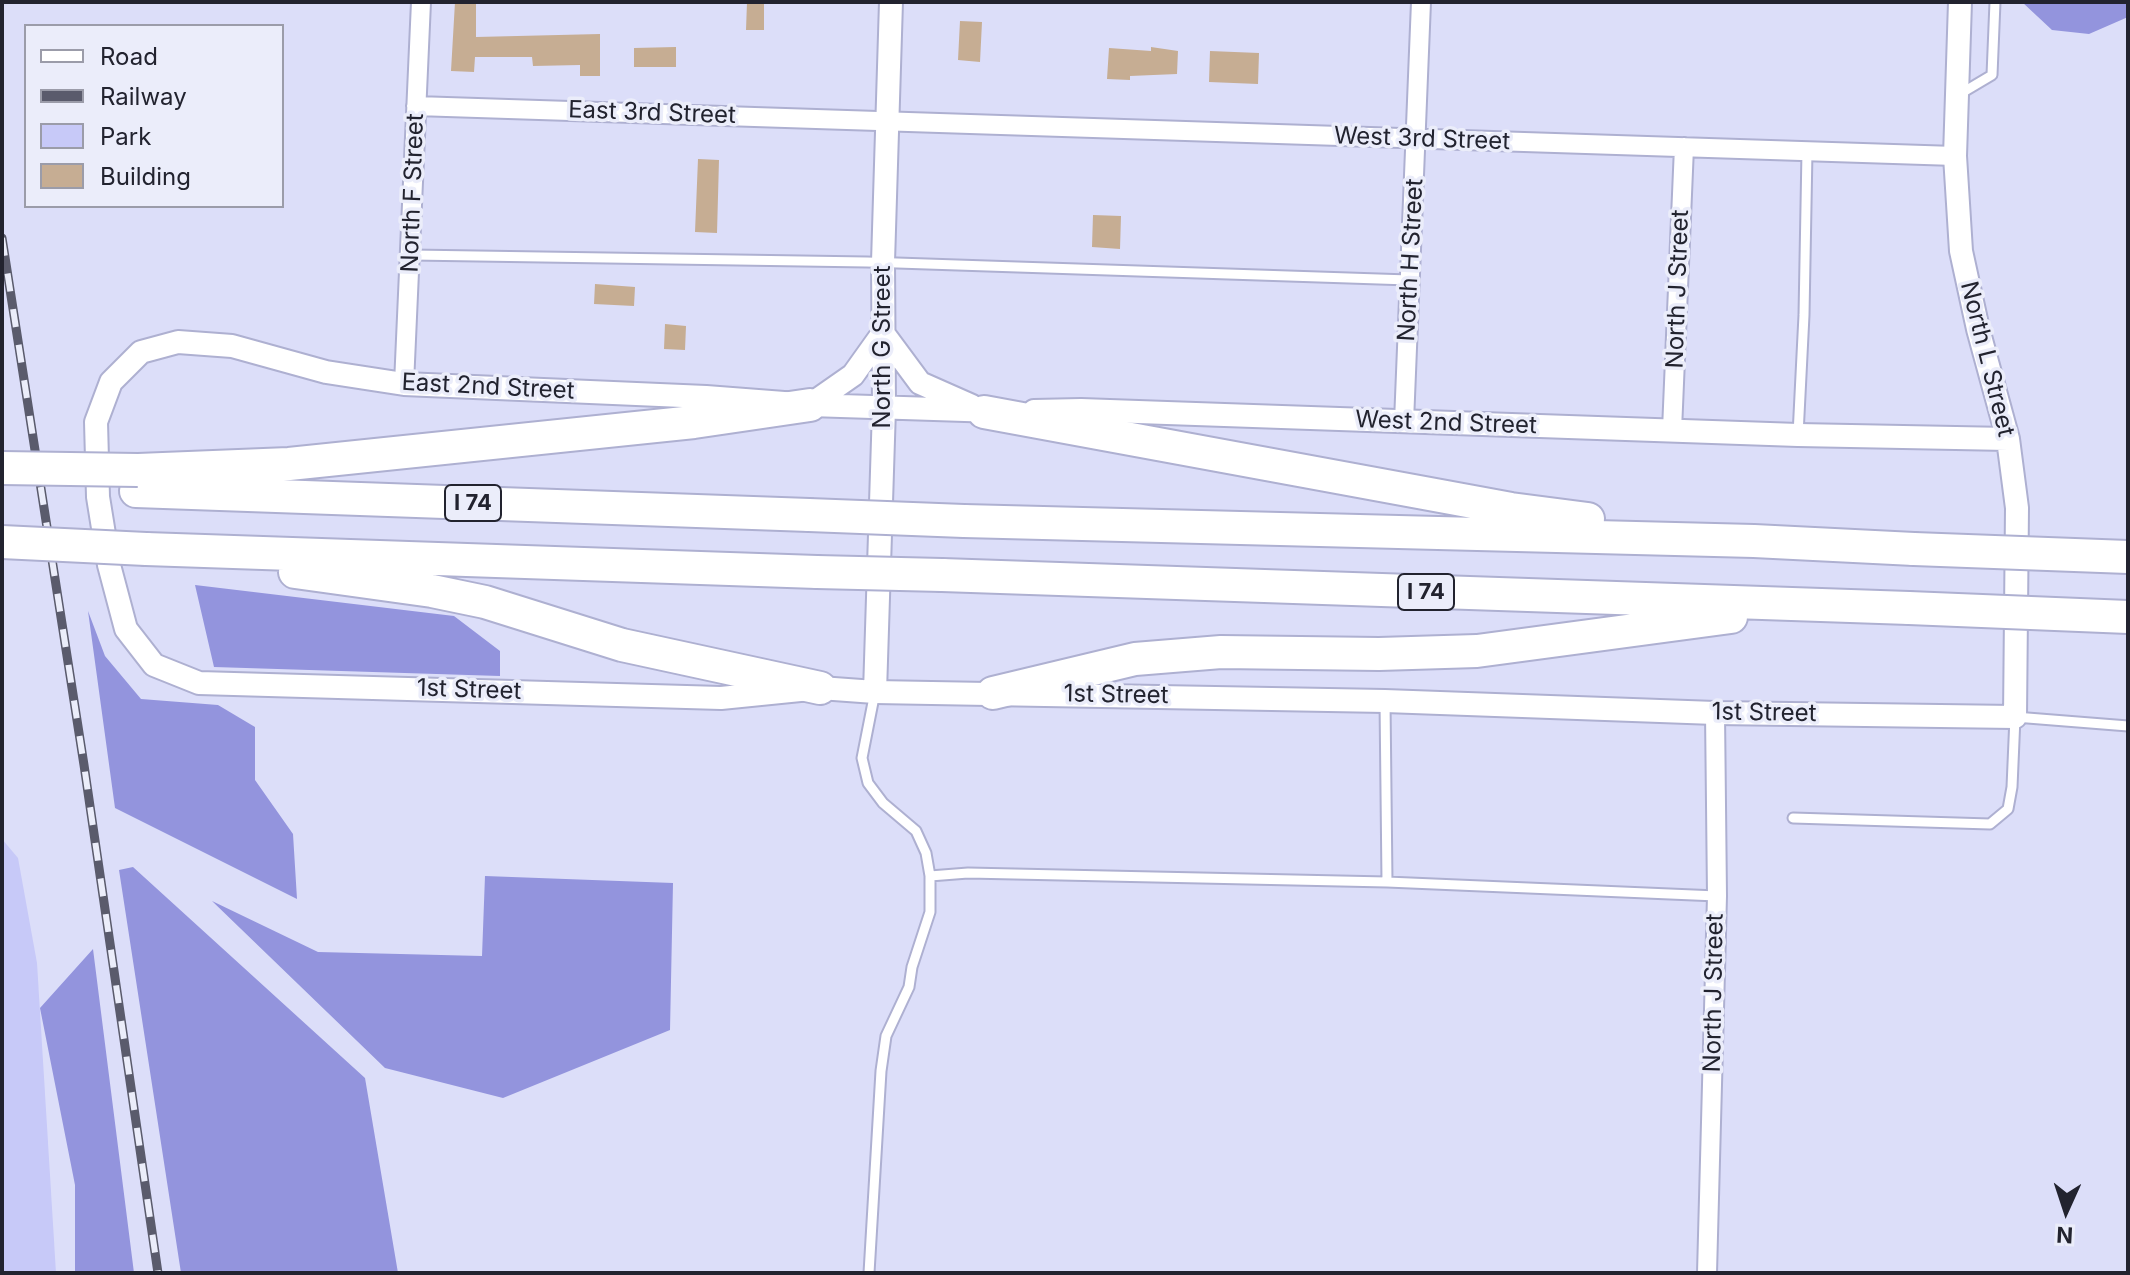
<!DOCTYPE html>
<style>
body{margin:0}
#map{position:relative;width:2130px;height:1275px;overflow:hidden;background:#dcdef9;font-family:Inter,sans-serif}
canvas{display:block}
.frame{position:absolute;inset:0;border:4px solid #22232f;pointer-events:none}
.legend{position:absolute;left:24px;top:24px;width:260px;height:184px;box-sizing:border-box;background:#ebedfa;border:2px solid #9b9ca9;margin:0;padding:10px 14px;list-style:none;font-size:24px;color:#22232f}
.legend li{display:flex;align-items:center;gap:16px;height:40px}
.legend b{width:40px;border:2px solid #9b9ca9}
.north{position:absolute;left:2026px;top:1171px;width:80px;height:80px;-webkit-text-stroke:6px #ebedfa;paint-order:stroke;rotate:183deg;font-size:22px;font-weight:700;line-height:32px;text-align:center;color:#22232f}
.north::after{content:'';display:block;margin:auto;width:28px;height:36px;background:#22232f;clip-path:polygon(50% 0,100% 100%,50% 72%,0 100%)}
</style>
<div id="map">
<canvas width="2130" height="1275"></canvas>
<div class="frame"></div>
<ul class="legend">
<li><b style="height:10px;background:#fff"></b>Road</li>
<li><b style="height:10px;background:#5a5b6c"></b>Railway</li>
<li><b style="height:22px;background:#c7c9f8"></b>Park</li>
<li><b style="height:22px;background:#c6ad93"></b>Building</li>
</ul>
<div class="north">N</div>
</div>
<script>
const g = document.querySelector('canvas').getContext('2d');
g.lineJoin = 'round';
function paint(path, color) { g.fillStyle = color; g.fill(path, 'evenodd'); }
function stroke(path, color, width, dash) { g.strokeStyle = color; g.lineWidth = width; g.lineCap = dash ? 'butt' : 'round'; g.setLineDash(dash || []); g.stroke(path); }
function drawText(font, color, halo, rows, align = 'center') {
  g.font = font + ' Inter,sans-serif'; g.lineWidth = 7; g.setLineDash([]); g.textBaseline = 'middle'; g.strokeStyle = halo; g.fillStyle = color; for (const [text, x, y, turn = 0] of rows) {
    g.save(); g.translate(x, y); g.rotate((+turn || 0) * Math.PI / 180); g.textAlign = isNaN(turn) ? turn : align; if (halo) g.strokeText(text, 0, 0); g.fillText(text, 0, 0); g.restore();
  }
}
const green = new Path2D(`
 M2,839L18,858L37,963L56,1273H2Z`);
const forest = new Path2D(`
 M2022,2H2128V17L2089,34L2052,30Z
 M195,585L454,616L500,651V676L214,667Z
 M88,611L105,656L141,699L218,705L255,727V780L293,834L297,899L115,808Z
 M133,867L365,1078L398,1273H181L119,870Z
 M485,876L673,883L670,1030L503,1098L385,1068L212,901L318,952L482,956Z
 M93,949L134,1273H75V1185L40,1008Z`);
const building = new Path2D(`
 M455,2H476V37L600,34V76H580V65L533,66L532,57H475L474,72L451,71Z
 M747,2H764V30H746Z
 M960,21L982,22L980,62L958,60Z
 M676,47V67H634V48Z
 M1151,47L1178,51L1177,74L1130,76V80L1107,79L1109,48L1151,51Z
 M1210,51L1259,53L1258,84L1209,82Z
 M698,159L719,160L717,233L695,232Z
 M1093,215L1121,216L1120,249L1092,247Z
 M595,284L635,287L634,306L594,304Z
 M665,324L686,326L685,350L664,349Z`);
const service = new Path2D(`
 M1960,94L1992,75L1995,2
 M412,255L867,262L1409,280
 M1798,435L1804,315L1807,151
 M1385,701L1387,882
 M1793,818L1990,824L2008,809L2012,787L2015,717L2128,726
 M930,876L968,873L1387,882L1717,896
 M869,1273L881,1071L886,1036L909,987L912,967L930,912V876L926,853L916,831L883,803L868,783L862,758L875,692`);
const minor = new Path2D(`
 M416,106L1955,156
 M404,384L421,2
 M1404,422L1421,2
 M1672,430L1684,147
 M1707,1273L1717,896L1715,713`);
const tertiary = new Path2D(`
 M810,405L853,375L883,333L920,383L972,406
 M996,411L810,405L706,397L404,384L326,372L232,346L178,342L141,352L111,382L96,422L98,497L109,565L126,629L154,665L199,683L721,698L820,688L875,692L1385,701L1715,713L2015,717L2017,508L2008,439L1978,329L1961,251L1955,156L1960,2
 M1034,411L1081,410L1798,435L2008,439
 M875,692L884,408L883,262L891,2`);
const motorway = new Path2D(`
 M984,412L1511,509L1588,519
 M138,470L289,464L694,422L810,405
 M136,491L809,515
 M964,521L1754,541L1914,549
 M146,549L817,572
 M295,572L432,591L485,602L622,645L820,688
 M942,575L1909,608
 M993,693L1135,659L1221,652L1379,654L1477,651L1731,617`);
const rail = new Path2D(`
 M2,238L84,765L158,1273`);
const motorwayBridge = new Path2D(`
 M2,468L138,470
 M809,515L964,521
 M2,542L146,549
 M1914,549L2128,557
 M817,572L942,575
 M1909,608L2128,617`);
const shields = [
 [473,503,56],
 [1426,592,56]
];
const shieldNames = [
 ["I 74",473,503],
 ["I 74",1426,592]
];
const streetNames = [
 ["East 3rd Street",652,113,2],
 ["West 3rd Street",1422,139,2],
 ["North F Street",413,193,-88],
 ["North H Street",1411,260,-87],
 ["North J Street",1678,289,-88],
 ["North G Street",883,347,-90],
 ["North L Street",1987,359,76],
 ["East 2nd Street",488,387,3],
 ["West 2nd Street",1446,423,2],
 ["1st Street",469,690,2],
 ["1st Street",1116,695,1],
 ["1st Street",1764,713,1],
 ["North J Street",1714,993,-89]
];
paint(green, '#c7c9f8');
paint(forest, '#9394dd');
paint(building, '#c6ad93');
stroke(service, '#aeb0d1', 13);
stroke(minor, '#aeb0d1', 22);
stroke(tertiary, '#aeb0d1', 26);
stroke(motorway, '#aeb0d1', 36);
stroke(service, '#fff', 9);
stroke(minor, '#fff', 18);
stroke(tertiary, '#fff', 22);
stroke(motorway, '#fff', 32);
stroke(rail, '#5a5b6c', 9);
stroke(rail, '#ebedfa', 6, [18]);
stroke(motorwayBridge, '#aeb0d1', 36, []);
stroke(motorwayBridge, '#fff', 32);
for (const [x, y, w] of shields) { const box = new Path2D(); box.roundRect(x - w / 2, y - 18, w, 36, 6); g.fillStyle = '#ebedfa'; g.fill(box); stroke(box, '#22232f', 2); }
drawText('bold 22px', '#22232f', null, shieldNames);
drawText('24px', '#22232f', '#ebedfa', streetNames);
</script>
